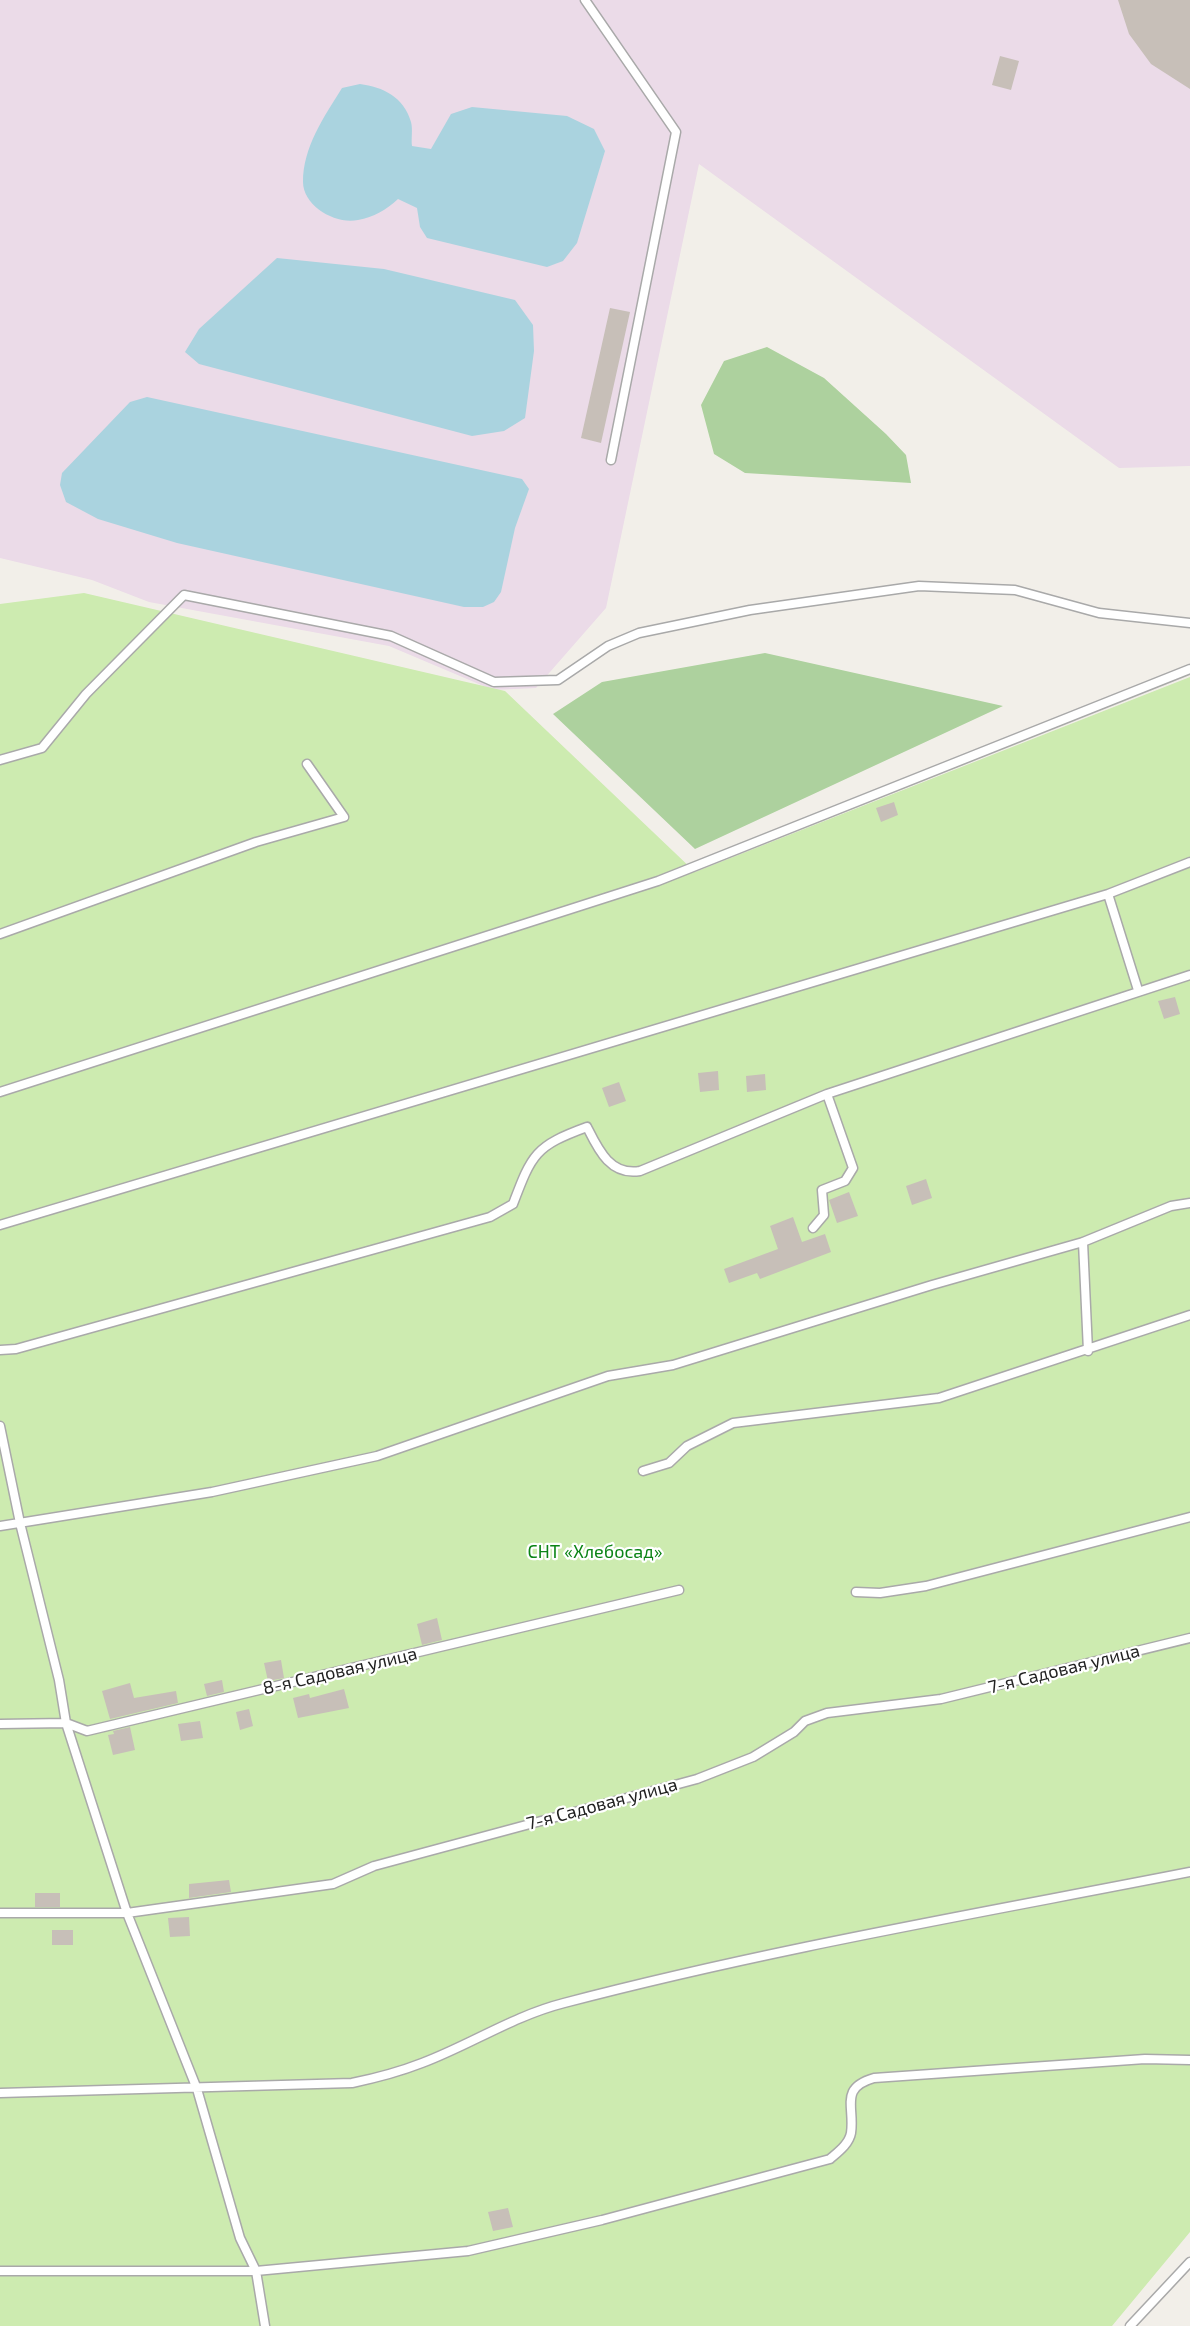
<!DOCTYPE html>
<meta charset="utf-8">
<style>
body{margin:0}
canvas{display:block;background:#f2efe9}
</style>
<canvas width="1190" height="2326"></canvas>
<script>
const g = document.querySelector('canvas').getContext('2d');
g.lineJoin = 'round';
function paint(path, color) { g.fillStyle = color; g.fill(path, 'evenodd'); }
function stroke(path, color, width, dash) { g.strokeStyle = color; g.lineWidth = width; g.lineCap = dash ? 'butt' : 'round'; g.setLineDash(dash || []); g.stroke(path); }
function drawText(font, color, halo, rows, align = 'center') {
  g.font = font + ' "Exo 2",sans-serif'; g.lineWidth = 4.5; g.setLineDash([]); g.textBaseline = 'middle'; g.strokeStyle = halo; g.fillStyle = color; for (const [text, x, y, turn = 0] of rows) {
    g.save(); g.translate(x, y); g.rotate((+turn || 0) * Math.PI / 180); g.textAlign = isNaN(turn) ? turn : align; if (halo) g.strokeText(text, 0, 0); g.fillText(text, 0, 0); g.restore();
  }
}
const industrial = new Path2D(`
 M0,0H1190V466L1119,468L699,164L606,608L536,688L493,690L389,646L149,602L92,580L0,558Z`);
const grass = new Path2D(`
 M84,593L505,691L695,872L1190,677V2232L1112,2326H0V604Z`);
const forest = new Path2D(`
 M767,347L824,378L886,434L906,455L911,483L745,473L714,454L701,405L724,361Z
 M765,653L1003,706L695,849L553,714L602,682Z`);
const water = new Path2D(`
 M360,84C383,87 404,97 411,122C413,129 411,139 412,146L431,149L451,114L472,107L567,116L594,129L605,151L577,243L563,261L547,267L427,238L420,227L417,208L398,199C386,210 374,217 358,220C336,225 303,206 303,182C303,147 324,117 342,88Z
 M277,258L384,269L515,300L533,325L534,351L525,418L504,431L472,436L199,364L185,352L199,329Z
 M147,397L522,479L529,489L515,528L501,592L494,602L483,607H464L177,543L98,519L66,502L60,485L62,473L130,402Z`);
const building = new Path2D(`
 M1118,0H1190V89L1151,64L1129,34Z
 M1000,56L1019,61L1011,90L992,85Z
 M610,308L630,312L601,443L581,438Z
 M894,802L898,815L881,822L876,808Z
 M1175,997L1180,1014L1164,1019L1158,1001Z
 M718,1071L719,1090L700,1092L698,1073Z
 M765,1074L766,1090L747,1092L746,1076Z
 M619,1082L626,1101L609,1107L602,1088Z
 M926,1179L932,1198L912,1205L906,1186Z
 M849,1192L858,1216L837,1223L829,1200Z
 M793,1217L802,1242L825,1234L831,1252L760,1279L757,1273L729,1283L724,1269L778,1249L770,1226Z
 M437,1618L442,1640L422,1645L417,1624Z
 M281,1660L284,1678L268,1681L264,1663Z
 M222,1680L224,1692L207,1696L204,1684Z
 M130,1683L134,1698L176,1691L178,1703L110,1719L102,1691Z
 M344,1689L349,1708L298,1718L293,1698L309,1694L310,1698Z
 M249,1709L253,1726L240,1730L236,1712Z
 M200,1721L203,1738L181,1741L178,1724Z
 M130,1727L135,1750L113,1755L108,1735L114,1734L113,1731Z
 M229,1880L231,1892L189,1898V1884Z
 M35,1893H60V1907H35Z
 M189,1917L190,1936L170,1937L168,1918Z
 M52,1930H73V1945H52Z
 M508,2208L513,2227L493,2231L488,2212Z`);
const service = new Path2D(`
 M585,0L676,132L611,460
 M0,760L42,748L86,694L184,595L391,636L494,682L558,680L608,646L639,633L750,610L919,586L1015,590L1099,613L1190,623
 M1108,894L1138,990
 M0,934L256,842L344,817L307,764
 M0,1092L658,881L1190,669
 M0,1225L1108,894L1190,862
 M813,1228L824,1215L822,1190L845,1181L853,1168L827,1094
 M1083,1242L1088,1351
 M0,1350L16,1349L490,1217L513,1204C532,1154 535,1146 587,1127C598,1149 610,1176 640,1171L827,1094L1190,975
 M0,1426L20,1523L59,1680L66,1723L127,1913L197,2089L240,2238L256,2271L265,2326
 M643,1471L669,1463L687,1446L733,1423L939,1398L1190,1315
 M0,1526L212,1492L377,1456L608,1376L673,1365L932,1285L1083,1242L1171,1206L1190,1203
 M856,1592L880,1593L926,1586L1190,1517
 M0,1724L66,1723L87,1731L679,1590
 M0,1913H127L333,1884L374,1866L697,1779L753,1757L794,1732L805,1721L827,1713L941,1699L1190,1638
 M0,2093L352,2083C376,2078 399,2072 422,2063C470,2045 513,2016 564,2003C770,1949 981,1913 1190,1872
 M0,2271H256L468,2251L602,2220L830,2159C838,2152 849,2144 851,2133C855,2107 839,2088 874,2078L1145,2059L1190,2060
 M1130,2326L1190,2262`);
const parkNames = [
 ["СНТ «Хлебосад»",595,1552]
];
const streetNames = [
 ["7-я Садовая улица",1064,1669,-14],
 ["8-я Садовая улица",340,1671,-13],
 ["7-я Садовая улица",602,1804,-15]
];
paint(industrial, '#ebdbe8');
paint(grass, '#cdebb0');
paint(forest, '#add19e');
paint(water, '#aad3df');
paint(building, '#c7bfb8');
stroke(service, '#a9a9a9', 11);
stroke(service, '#fff', 8);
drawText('18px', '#0c8416', '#fff', parkNames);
drawText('18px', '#222', '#fff', streetNames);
</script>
